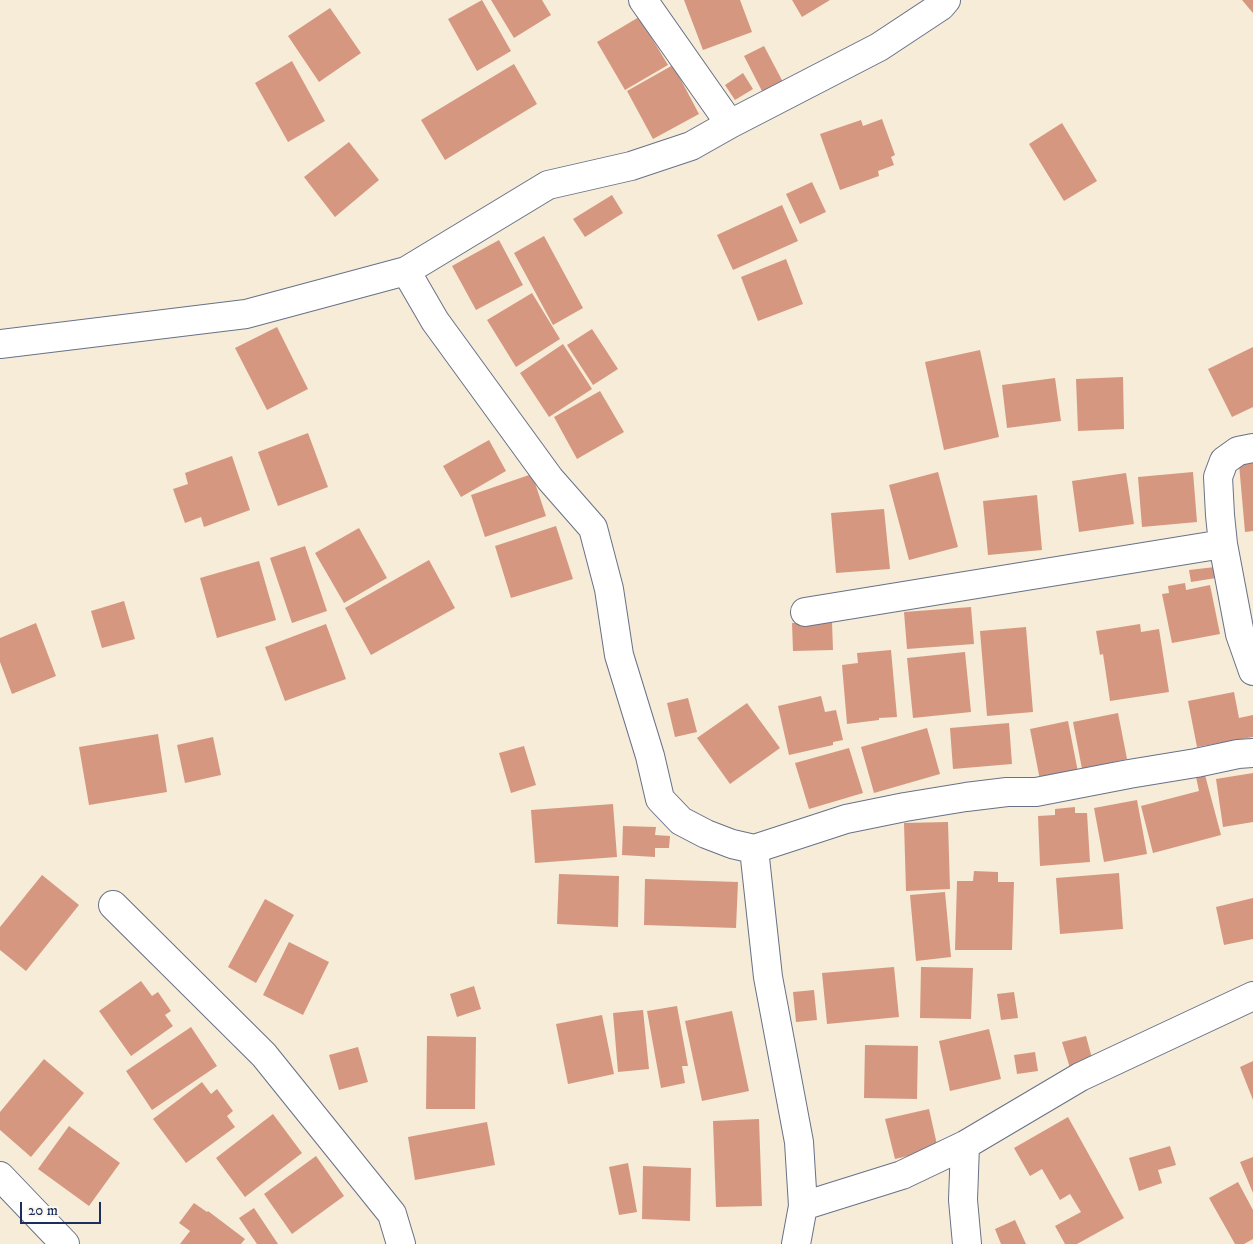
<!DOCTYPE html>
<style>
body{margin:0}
#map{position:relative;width:1253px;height:1244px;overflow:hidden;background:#f6ecd7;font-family:"IM FELL DW Pica",serif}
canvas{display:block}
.scale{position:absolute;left:20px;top:1202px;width:81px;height:22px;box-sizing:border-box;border:2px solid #1b2f5e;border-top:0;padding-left:6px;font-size:15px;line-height:18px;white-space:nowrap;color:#1b2f5e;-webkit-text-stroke:4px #fbf7ec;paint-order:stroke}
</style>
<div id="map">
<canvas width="1253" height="1244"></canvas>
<div class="scale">20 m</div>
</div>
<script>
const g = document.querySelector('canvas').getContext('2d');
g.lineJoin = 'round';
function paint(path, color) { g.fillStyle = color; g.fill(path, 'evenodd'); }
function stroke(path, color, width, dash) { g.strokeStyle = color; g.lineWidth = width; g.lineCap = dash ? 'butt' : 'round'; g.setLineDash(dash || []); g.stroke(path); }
const building = new Path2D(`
 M482,0L511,51L477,71L448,19Z
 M491,0H542L551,15L514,38Z
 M684,0H740L752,32L703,50Z
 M792,0H830L802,17Z
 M1242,0H1253V13Z
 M330,8L361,53L319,82L288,36Z
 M639,17L668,65L625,90L597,42Z
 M764,46L784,84L764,95L744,56Z
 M292,61L325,121L288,142L255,83Z
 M514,64L537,104L445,160L421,120Z
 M673,65L699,114L653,139L627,91Z
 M743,73L753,89L735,100L725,85Z
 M882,119L895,155L891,157L894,165L878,171L879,176L840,190L820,134L861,120L863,126Z
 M1062,123L1097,181L1064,201L1029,144Z
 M349,142L379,180L335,217L304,177Z
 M812,182L826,212L800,224L786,194Z
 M612,195L623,213L585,237L573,219Z
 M782,205L798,241L733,270L717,235Z
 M544,236L583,308L553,325L514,253Z
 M499,240L523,285L476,310L452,266Z
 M786,259L803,304L758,321L741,277Z
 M532,293L560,339L516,367L487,320Z
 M277,327L308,389L267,410L235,348Z
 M592,329L618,369L593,385L567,345Z
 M563,344L592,389L549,417L520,373Z
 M1253,347V407L1232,417L1208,369Z
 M980,350L999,437L944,450L925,362Z
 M1123,377L1124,429L1078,431L1076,379Z
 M1055,378L1061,421L1007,428L1002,385Z
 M600,391L624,432L577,459L554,417Z
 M308,433L328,487L278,506L258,452Z
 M489,440L506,471L461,497L443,466Z
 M232,456L250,510L204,527L201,517L185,523L173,489L188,484L185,473Z
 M1253,463V531L1245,532L1239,464Z
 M938,472L958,547L909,560L889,485Z
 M1193,472L1197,522L1142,527L1138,477Z
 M1126,473L1134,524L1079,532L1072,481Z
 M532,474L546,516L485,537L471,495Z
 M1037,495L1042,550L988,555L983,501Z
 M884,509L890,569L836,573L831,513Z
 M556,526L573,579L511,598L495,546Z
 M359,528L387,578L344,603L315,553Z
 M305,546L327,611L292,623L270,558Z
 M429,560L455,608L371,655L345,608Z
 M259,561L276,620L217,638L200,578Z
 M1215,567L1216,578L1191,582L1189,570Z
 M1185,583L1186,590L1210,585L1220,634L1172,643L1162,594L1169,593L1168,586Z
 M124,601L135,639L102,648L91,611Z
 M971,607L974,644L907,649L904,612Z
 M832,622L833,650L793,651L792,623Z
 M36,623L56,676L12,694L0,662V638Z
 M326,624L346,679L285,701L265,647Z
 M1140,624L1141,632L1159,629L1169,692L1110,701L1103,654L1100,655L1096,631Z
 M1026,627L1033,712L987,716L980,631Z
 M891,650L897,717L879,718V720L847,724L842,665L858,663L857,653Z
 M965,652L971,712L913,718L907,658Z
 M1234,692L1239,718L1253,715V737L1197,747L1188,701Z
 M821,696L825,712L836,710L843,740L833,742V745L789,755L778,706Z
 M688,698L697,732L675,737L667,703Z
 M747,703L780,748L730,784L697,738Z
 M1118,713L1127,759L1082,769L1073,722Z
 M1068,721L1078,772L1040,780L1030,729Z
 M1009,723L1012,764L953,769L950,728Z
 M927,728L940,774L874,793L861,747Z
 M158,734L167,792L89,805L79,747Z
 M213,737L221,775L185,783L177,745Z
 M524,746L536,785L511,793L499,753Z
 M849,748L863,793L809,809L795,763Z
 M1253,773V822L1223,827L1216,779Z
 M1205,775L1221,835L1153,853L1141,806L1199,791L1196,777Z
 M1137,800L1147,854L1104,862L1094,808Z
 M613,804L617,857L535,863L531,810Z
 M1075,807V813H1087L1090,862L1040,866L1038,816L1055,815V809Z
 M948,822L950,889L906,891L904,823Z
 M623,826L656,827L655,835L670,836L669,848H655V857L622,855Z
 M974,871L998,872V882H1014L1012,950H955L957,881H973Z
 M1119,873L1123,929L1060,934L1056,878Z
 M559,874L619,876L618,927L557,924Z
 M42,875L79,905L26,971L0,950V927Z
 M645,879L738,882L736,928L644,925Z
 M945,892L951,957L916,961L910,895Z
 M1253,898V939L1224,945L1216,907Z
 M265,899L294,915L256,983L228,967Z
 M289,942L329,962L303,1015L263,995Z
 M894,967L899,1017L827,1024L822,973Z
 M921,967L973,968L971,1019L920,1018Z
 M141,981L152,996L158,992L171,1011L165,1015L173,1026L131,1056L99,1011Z
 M474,986L481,1009L457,1017L450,994Z
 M814,990L817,1020L796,1022L793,992Z
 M1014,992L1018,1018L1001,1020L997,994Z
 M677,1006L688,1066H682L685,1083L661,1088L647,1011Z
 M643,1010L649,1069L618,1072L613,1013Z
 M732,1011L749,1091L702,1101L685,1021Z
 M602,1015L614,1074L568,1084L556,1024Z
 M191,1027L217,1066L152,1110L126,1071Z
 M989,1029L1001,1079L950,1091L939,1041Z
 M427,1036L476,1037L475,1109H426Z
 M1086,1036L1093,1062L1070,1068L1062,1042Z
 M865,1045L918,1046L917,1099L864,1098Z
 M358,1047L368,1082L339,1090L329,1055Z
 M1035,1052L1038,1071L1017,1074L1014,1055Z
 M44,1059L84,1093L31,1157L0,1130V1112Z
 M1253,1061V1100L1240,1067Z
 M202,1082L211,1094L217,1089L233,1111L227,1116L235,1127L186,1163L153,1119Z
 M929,1109L938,1149L895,1159L885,1119Z
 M273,1114L302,1153L245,1197L216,1158Z
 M1068,1117L1124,1218L1077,1244H1065L1055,1226L1081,1212L1070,1194L1060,1200L1042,1169L1030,1176L1014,1148Z
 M759,1119L762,1206L716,1207L713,1121Z
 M487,1122L495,1165L415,1180L408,1137Z
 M69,1126L120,1163L89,1206L38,1169Z
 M1170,1146L1176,1165L1158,1170L1162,1183L1139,1191L1129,1158Z
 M316,1156L344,1196L292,1234L264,1194Z
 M1253,1157V1193L1240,1162Z
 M628,1163L637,1212L619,1215L609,1167Z
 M643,1166L691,1168L690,1221L642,1219Z
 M1238,1182L1253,1210V1239L1244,1244H1235L1209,1198Z
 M194,1203L207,1212L208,1211L245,1239L241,1244H180L190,1231L179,1223Z
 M254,1208L278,1244H257L239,1218Z
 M1015,1220L1026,1244H1001L995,1229Z`);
const street = new Path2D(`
 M643,0L730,124
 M0,344L246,314L406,271
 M1253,448L1238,451L1224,461L1218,477L1220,515L1223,544L1240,634L1253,671
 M805,612L1223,544
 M754,849L846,819L905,807L966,797L1007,792H1036L1129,774L1196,763L1238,754L1253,753
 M113,905L264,1055L392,1214L401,1244
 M965,1145L963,1200L967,1244
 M0,1176L65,1244
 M803,1206L902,1175L965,1145L1080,1077L1253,996
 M796,1244L803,1206L799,1142L768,977L754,849L732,844L706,834L681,821L660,799L650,756L619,655L609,589L593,528L550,479L435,321L406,271L548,185L631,166L691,146L730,124L879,47L941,6L946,0`);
paint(building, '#d69780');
stroke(street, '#687188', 30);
stroke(street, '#fff', 28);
</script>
